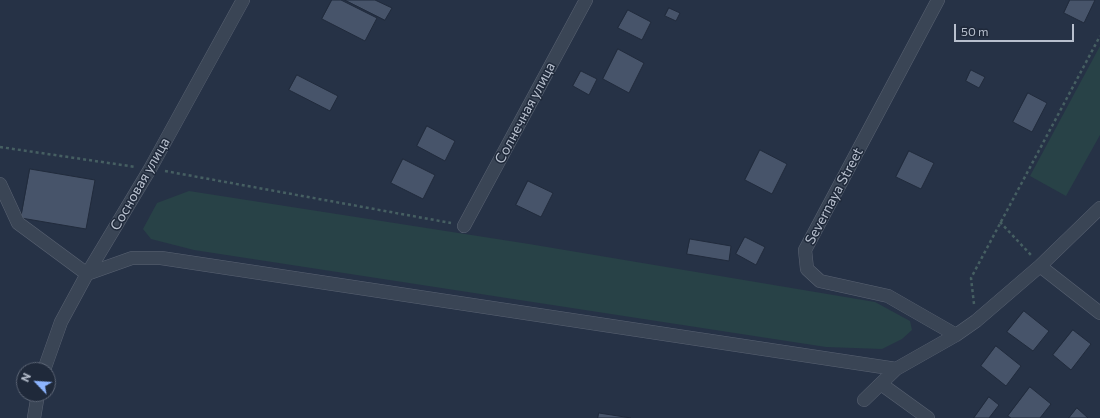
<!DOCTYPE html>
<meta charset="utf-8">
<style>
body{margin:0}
#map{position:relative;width:1100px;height:418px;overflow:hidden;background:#263246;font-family:Commissioner,sans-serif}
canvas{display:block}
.north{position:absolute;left:16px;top:362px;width:40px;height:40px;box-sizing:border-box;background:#1f293a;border:1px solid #5c6575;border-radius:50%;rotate:295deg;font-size:11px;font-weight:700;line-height:16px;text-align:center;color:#b8c0ce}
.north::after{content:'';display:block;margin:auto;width:14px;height:18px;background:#8db5ff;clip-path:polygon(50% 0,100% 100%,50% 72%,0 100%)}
.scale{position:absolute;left:954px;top:24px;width:120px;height:18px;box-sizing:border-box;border:2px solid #b8c0ce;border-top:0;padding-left:5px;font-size:12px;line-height:14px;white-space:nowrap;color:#b8c0ce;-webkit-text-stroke:3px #1f293a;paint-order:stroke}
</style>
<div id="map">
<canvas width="1100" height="418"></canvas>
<div class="north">N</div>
<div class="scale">50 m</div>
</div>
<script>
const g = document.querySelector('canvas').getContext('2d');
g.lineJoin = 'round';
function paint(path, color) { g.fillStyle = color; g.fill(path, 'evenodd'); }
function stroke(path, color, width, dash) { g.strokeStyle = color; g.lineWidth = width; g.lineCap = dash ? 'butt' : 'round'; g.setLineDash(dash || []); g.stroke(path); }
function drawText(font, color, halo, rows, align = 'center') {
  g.font = font + ' Commissioner,sans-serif'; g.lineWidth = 3; g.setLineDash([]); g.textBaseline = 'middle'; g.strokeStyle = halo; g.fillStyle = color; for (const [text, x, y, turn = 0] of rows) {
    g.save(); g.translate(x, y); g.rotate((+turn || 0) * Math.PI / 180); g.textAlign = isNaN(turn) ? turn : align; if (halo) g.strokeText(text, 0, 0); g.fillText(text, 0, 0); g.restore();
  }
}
const green = new Path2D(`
 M1100,46V135L1066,196L1030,176Z
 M189,191L529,244L875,302L910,321L912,330L902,339L882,349L826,347L194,250L151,239L143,229L157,203Z`);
const building = new Path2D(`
 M332,0H341L377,18L365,41L322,19Z
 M345,0H375L392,8L385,20Z
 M1070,0H1095L1084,23L1064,13Z
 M669,8L680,13L676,21L665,16Z
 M628,10L651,22L642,40L618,28Z
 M618,49L644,63L629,93L603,79Z
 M971,70L985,77L979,88L966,81Z
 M581,71L597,79L589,95L573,86Z
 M297,75L338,96L330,111L289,90Z
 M1028,93L1047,103L1032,132L1013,122Z
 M427,126L455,141L445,161L417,146Z
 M760,150L787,164L772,194L745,180Z
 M909,151L934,163L921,189L896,177Z
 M403,159L435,175L423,199L391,183Z
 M30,169L95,180L86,229L21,218Z
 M528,181L553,193L541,217L516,205Z
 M745,237L765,247L756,265L736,254Z
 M690,239L731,246L729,261L687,254Z
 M1024,311L1049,331L1033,351L1007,332Z
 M1073,330L1091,344L1071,370L1053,355Z
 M996,346L1021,366L1006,386L981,366Z
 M1030,387L1051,404L1040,418H1011L1008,416Z
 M989,397L999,405L989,418H974Z
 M1077,408L1088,418H1069Z
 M599,413L631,418H598Z`);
const path = new Path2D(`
 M0,147L136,167
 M165,171L451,223
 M1000,222L1031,255
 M974,304L971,278L1100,36`);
const street = new Path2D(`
 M938,0L805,250L807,269L820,281L888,296L956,335
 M0,184L18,223L87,274L132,258H161L896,369
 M464,226L586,0
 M1040,266L1100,313
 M44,370L61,322L87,274L150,169L243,0
 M881,384L928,418
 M864,400L896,369L956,335L976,321L1040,266L1100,208
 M34,418L38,394`);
const streetNames = [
 ["Солнечная улица",525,113,-62],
 ["Сосновая улица",140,184,-60],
 ["Severnaya Street",834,196,-62]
];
paint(green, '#284247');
paint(building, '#47546a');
stroke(building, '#212b3c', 1);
stroke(street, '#596272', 14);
stroke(path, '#465f62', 2.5, [3, 3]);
stroke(street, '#3a4555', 13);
drawText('14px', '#b8c0ce', '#1f293a', streetNames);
</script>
